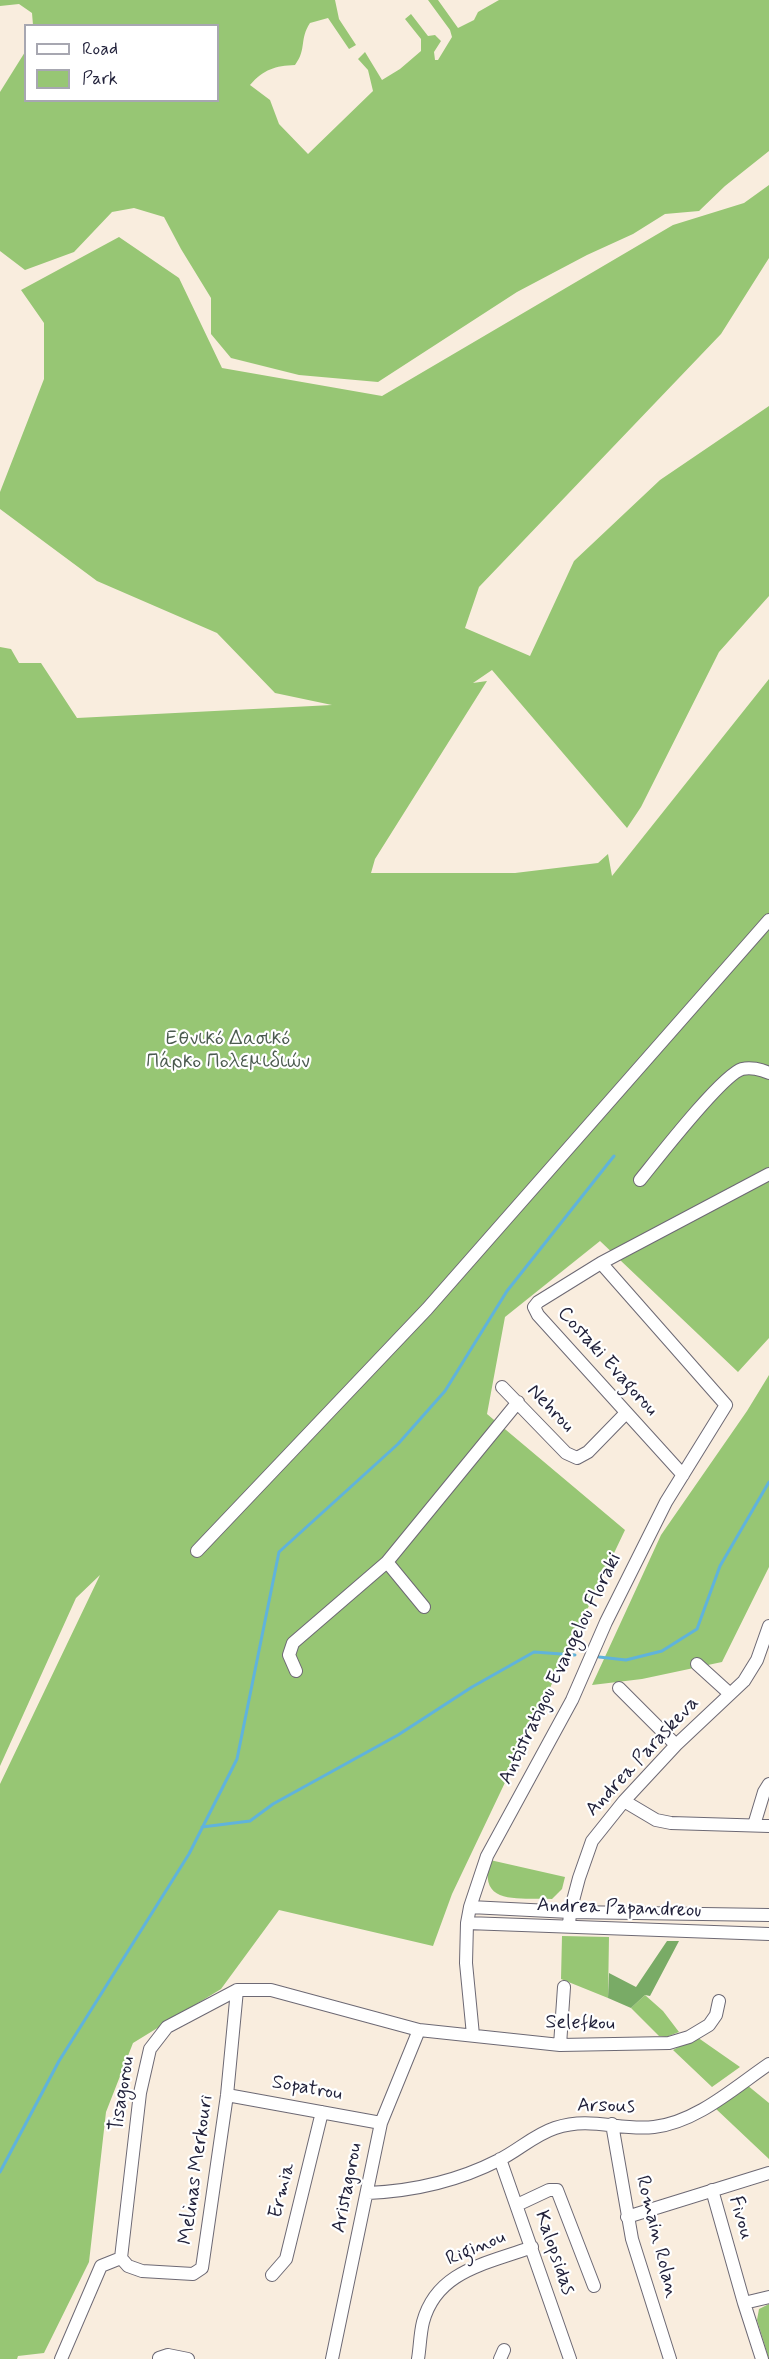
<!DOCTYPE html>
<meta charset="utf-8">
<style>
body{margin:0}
#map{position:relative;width:769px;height:2359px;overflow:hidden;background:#f9edde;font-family:Mynerve,sans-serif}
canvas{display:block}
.legend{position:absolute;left:24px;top:24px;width:195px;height:78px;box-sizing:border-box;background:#fff;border:2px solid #a7a7b1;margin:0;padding:8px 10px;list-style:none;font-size:18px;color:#22223b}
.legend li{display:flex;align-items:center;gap:12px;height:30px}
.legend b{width:30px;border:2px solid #a7a7b1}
</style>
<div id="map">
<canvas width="769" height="2359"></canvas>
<ul class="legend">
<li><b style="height:8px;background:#fff"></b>Road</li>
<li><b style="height:16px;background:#97c674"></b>Park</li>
</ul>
</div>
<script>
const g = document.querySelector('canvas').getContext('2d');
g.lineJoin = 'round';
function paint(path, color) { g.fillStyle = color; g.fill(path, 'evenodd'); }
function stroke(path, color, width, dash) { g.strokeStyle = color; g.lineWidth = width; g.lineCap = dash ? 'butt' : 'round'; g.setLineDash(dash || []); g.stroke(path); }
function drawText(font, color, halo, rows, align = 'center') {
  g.font = font + ' Mynerve,sans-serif'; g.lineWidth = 4.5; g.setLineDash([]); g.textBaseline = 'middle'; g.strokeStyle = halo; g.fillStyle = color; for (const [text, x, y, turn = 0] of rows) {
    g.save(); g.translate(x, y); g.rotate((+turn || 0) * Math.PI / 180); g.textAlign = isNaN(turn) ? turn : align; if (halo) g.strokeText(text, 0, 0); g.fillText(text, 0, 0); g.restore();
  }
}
const green = new Path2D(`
 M0,0H335L339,19L356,45L349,49L328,18L310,23C299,40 307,49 295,65C275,66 264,69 250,85L270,100L279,124L308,154L373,91L368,70L358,59L365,52L382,80L400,69L421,51V39L405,19L411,14L428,36L435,35L441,41L434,52L435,60H438L452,37L450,30L428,0H438L458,28L474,20L478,12L499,0H769V151L725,186L699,211L665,214L633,234L587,255L517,292L378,382L299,375L231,358L211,334V298L181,249L164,217L134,208L112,212L74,252L25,270L0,251V92L25,52L26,100H218V26L33,25L32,13L19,4L0,6Z
 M769,185V258L721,334L479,587L465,628L530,656L574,561L660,480L769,406V596L719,652L641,807L627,828L492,670L473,683L487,681L375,859L371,873H515L598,863L608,854L612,876L769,679V1338L738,1372L600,1241L505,1317L487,1414L625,1530L452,1894L433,1946L279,1910L221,1989L133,2043L106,2112L89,2262L44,2353L18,2356L17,2359H0V1784L100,1575L76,1598L0,1766V647L11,649L19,663H41L77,718L332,705L275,693L217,633L97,581L0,509V492L44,379V323L21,290L119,237L179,278L222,368L382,396L673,225L744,203Z
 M769,1375V1567L722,1662L642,1679L592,1685L661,1535L747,1411Z
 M490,1860L565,1877L562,1889L552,1899C520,1897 477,1907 490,1860Z
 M562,1936L609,1937L608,1998L561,1979Z
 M645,1995L663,2011L679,2032L666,2037L659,2036L631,2008Z
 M697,2037L740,2067L712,2087L673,2050Z
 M747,2085L769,2103V2159L715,2108Z
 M769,2304V2359L757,2320L759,2309Z`);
const forest = new Path2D(`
 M667,1941H679L650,1996L645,1995L631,2008L608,1998L609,1973L636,1987Z`);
const stream = new Path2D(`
 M599,1657L626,1660L662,1651L697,1629L720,1566L769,1482
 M202,1827L250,1821L273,1804L398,1735L472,1687L534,1652L575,1655
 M0,2172L59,2061L189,1854L237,1759L279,1552L398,1444L445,1391L507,1291L614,1156`);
const minor = new Path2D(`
 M640,1180C657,1159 722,1075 742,1069C750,1067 761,1069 769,1073
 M502,1387L566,1453L577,1458L588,1452L626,1413
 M683,1475L538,1315L534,1307L538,1302L601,1263L769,1174
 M197,1551L427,1309L769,920
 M387,1562L424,1607
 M697,1664L729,1693
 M296,1671L289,1655L293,1643L387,1562L518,1402
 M619,1688L676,1745
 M624,1801L656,1820L671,1823L769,1826
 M754,1825L764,1792L769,1784
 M470,1907L570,1912L769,1915
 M467,1923L769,1934
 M569,1926L570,1912L579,1878L592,1841L624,1801L676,1745L744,1681L757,1660L769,1626
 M473,2035L466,1963L467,1923L470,1907L487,1856L572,1700L606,1622L666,1502L726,1405L601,1263
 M560,2045L564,1987
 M227,2095L381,2123
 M612,2124L632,2239L670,2359
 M500,2159L570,2359
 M712,2190L744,2303L762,2359
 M368,2193C414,2191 458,2181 499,2160C519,2150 534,2135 555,2128C591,2116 619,2131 654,2127C697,2122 735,2087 769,2064
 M517,2205L549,2190H557L594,2286
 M627,2217L769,2173
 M121,2258L140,2093L150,2049L167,2027L237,1990H271L419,2030L560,2045L669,2043L689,2037L709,2025L716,2015L719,2001
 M121,2258L128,2266L142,2271L193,2274L202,2268L227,2095L237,1990
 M272,2275L286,2259L322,2112
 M744,2303L769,2297
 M159,2358L168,2355L188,2359
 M61,2359L101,2266L121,2258
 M332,2359L381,2123L419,2030
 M418,2359C420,2347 420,2334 423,2322C437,2270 487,2264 532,2247
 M500,2359L504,2350`);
const parkNames = [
 ["Εθνικό Δασικό",228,1040],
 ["Πάρκο Πολεμιδιών",228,1063]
];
const streetNames = [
 ["Costaki Evagorou",607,1362,48],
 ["Nehrou",550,1409,46],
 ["Antistratigou Evangelou Floraki",561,1669,-64],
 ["Andrea Paraskeva",643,1757,-47],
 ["Andrea Papandreou",619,1909,2],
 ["Selefkou",580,2024,1],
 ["Sopatrou",307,2089,10],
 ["Tisagorou",123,2094,-81],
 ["Arsous",606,2107,1],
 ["Melinas Merkouri",197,2170,-82],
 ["Aristagorou",348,2188,-79],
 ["Ermia",283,2191,-76],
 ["Fivou",740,2218,74],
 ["Romain Rolan",656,2237,76],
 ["Riginou",476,2249,-23],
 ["Kalopsidas",554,2253,71]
];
paint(green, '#97c674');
paint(forest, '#79ab66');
stroke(stream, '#60b3db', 3);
stroke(minor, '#6d6974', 14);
stroke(minor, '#fff', 12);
drawText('20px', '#4b5b4f', '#fff', parkNames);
drawText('20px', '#22223b', '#fff', streetNames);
</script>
